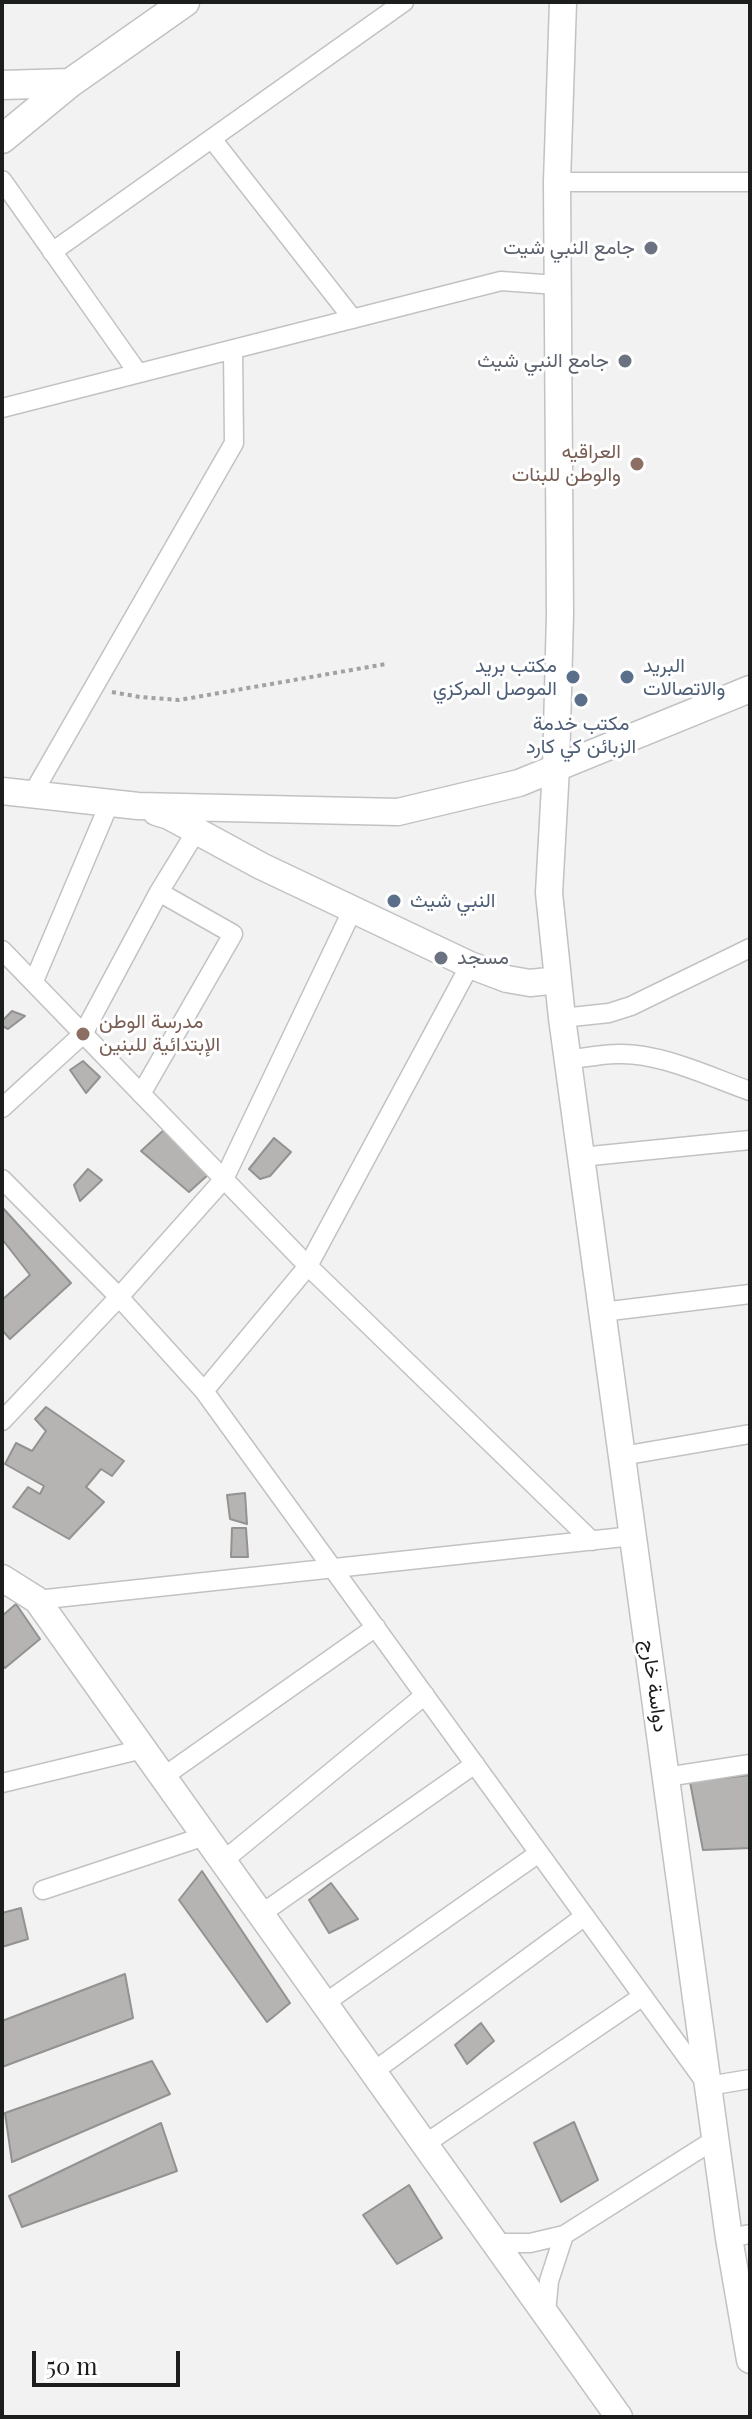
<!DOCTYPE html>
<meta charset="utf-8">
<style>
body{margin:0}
#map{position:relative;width:752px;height:2419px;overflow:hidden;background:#f2f2f3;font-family:"Playfair Display",serif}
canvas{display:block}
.frame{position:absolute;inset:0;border:4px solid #1c1d1d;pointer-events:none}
.scale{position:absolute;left:32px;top:2351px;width:148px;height:36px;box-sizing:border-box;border:4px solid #1c1d1d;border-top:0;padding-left:10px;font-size:24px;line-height:28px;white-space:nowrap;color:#1c1d1d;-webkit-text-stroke:6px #fff;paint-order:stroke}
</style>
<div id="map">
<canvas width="752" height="2419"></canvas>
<div class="frame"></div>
<div class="scale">50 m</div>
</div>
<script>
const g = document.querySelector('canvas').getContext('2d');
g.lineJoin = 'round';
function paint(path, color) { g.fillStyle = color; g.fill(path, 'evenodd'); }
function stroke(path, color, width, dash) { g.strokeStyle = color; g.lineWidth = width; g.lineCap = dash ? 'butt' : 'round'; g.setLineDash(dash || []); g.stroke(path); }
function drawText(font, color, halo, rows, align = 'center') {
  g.font = font + ' "Playfair Display",Vazirmatn,serif'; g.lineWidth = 6; g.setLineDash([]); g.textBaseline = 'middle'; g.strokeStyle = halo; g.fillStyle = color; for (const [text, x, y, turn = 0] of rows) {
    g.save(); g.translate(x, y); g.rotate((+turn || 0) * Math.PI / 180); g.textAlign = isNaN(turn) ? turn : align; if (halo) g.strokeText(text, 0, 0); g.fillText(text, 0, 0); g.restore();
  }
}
const building = new Path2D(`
 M12,1011L25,1016L8,1029L2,1026V1021Z
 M83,1061L100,1077L86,1093L70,1070Z
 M166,1128L210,1173L189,1192L141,1151Z
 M274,1138L291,1152L270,1176L260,1179L249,1169Z
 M88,1169L102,1180L80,1201L74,1185Z
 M2,1207L71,1283L10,1339L2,1330V1300L30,1275L2,1239Z
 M46,1407L124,1461L112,1476L101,1469L86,1487L104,1502L69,1539L13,1507L28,1487L40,1494L44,1486L5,1464L16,1443L32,1451L46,1431L35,1419Z
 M245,1493L247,1524L230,1519L227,1495Z
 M232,1528H246L248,1557H231Z
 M16,1604L40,1639L5,1668L2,1664V1616Z
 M750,1775V1848L703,1850L690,1782Z
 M202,1871L290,2003L267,2022L179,1900Z
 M331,1883L358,1919L329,1933L309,1900Z
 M21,1908L28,1939L2,1947V1913Z
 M125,1974L133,2018L2,2067V2021Z
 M481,2023L494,2041L467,2064L455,2045Z
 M152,2061L170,2094L12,2162L5,2113Z
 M574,2122L598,2180L561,2202L534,2143Z
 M161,2123L177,2171L22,2227L9,2196Z
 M409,2185L442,2238L397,2264L363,2215Z`);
const path = new Path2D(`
 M112,692L140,697L179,700L386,664`);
const street = new Path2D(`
 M212,139L353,319
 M2,180L138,373
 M557,182H750
 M52,252L404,2
 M2,408L501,281L557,285
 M33,793L234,443L233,349
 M2,950L308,1266L592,1541
 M34,981L110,802
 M562,1018L609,1013L631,1006L750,948
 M567,1060C584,1058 601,1054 617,1054C659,1052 710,1077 750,1091
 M141,1094L233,934L159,892
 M2,1108L83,1034L159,892L197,830
 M581,1157L750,1140
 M2,1179L119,1297L204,1391L708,2086L750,2079
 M602,1312L750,1294
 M204,1391L308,1266L470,965
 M2,1421L119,1297L224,1179L352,911
 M622,1456L750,1434
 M37,1600L633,1536
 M163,1777L376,1627
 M666,1777L750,1764
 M2,1783L143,1749
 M223,1861L425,1695
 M43,1890L205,1836
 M261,1914L475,1764
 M325,2003L539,1853
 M373,2072L585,1916
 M425,2144L643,1996
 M729,2238L750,2234
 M495,2243H530L564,2235L717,2138
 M546,2313L549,2281L564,2235`);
const secondary = new Path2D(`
 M563,2L557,182L560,614L556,768L549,893L562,1018L708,2086L729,2238L750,2360
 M2,791L138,806L398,812L519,783L750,689
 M156,812L169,816L261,866L470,965L507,979L530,983L558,980
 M2,1578L37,1600L619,2417`);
const primary = new Path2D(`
 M2,85L70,83
 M2,139L70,83L185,2`);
const markers = [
 [651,248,8,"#6b7280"],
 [625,361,8,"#6b7280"],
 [637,464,8,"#8d6e63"],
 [573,677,8,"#5c6f8a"],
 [627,677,8,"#5c6f8a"],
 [581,700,8,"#5c6f8a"],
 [394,901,8,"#5c6f8a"],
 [441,958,8,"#6b7280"],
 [83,1034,8,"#8d6e63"]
];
const worshipNames = [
 ["جامع النبي شيت",635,248],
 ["جامع النبي شيث",609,361],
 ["مسجد",457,958,"left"]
];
const educationNames = [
 ["العراقيه",621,452],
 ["والوطن للبنات",621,475],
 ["مدرسة الوطن",99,1022,"left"],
 ["الإبتدائية للبنين",99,1045,"left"]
];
const serviceNames = [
 ["مكتب بريد",557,666,"right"],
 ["الموصل المركزي",557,689,"right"],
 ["البريد",643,666],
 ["والاتصالات",643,689],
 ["مكتب خدمة",581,724,"center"],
 ["الزبائن كي كارد",581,747,"center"],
 ["النبي شيث",410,901]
];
const streetNames = [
 ["دواسة خارج",654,1686,82]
];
paint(building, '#b5b4b3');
stroke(building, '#939291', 2);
stroke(street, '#c1c2c3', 21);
stroke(secondary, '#c1c2c3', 29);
stroke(primary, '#c1c2c3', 31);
stroke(path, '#a1a2a2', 4, [4, 4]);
stroke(street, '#fff', 18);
stroke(secondary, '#fff', 26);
stroke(primary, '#fff', 28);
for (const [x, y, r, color] of markers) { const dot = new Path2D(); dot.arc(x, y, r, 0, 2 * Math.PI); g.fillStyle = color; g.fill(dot); stroke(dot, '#fff', 3); }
drawText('20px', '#5b616d', '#fff', worshipNames, 'right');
drawText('20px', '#785e54', '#fff', educationNames, 'right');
drawText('20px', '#4e5e75', '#fff', serviceNames, 'left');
drawText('20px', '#1c1d1d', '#fff', streetNames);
</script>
